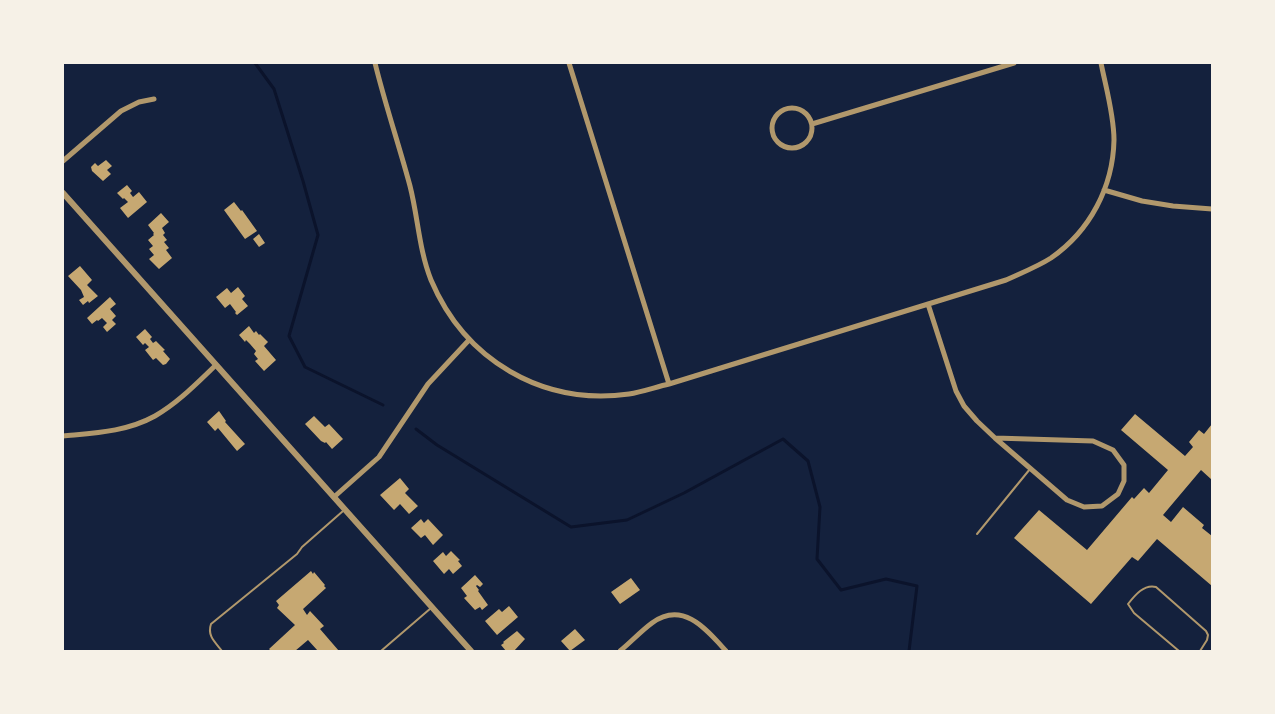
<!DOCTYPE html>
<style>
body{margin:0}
#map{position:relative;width:1275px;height:714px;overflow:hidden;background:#14213d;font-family:Inter,sans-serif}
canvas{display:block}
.frame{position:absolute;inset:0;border:64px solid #f6f1e7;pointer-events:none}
</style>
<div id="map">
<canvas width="1275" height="714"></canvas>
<div class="frame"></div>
</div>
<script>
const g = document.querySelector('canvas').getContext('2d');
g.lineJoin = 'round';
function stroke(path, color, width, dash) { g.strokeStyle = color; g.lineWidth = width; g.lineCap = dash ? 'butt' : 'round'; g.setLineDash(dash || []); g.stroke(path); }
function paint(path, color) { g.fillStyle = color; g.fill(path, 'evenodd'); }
const stream = new Path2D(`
 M255,63L274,89L303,181L318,235L289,336L305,367L383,405
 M416,429L437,445L571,527L627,520L684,493L783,439L808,461L820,507L817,559L841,590L886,579L917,586L909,651`);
const building = new Path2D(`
 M106,160L112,166L107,170L111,174L103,181L92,171L91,167L95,163L98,166Z
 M127,185L132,191L130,193L133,197L139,192L147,202L128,218L120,208L128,202L124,198L123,199L117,193Z
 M234,202L241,211L242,210L257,231L245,239L224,210Z
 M161,213L169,222L162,228L165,233L163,235L167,240L164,242L169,248L166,250L172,258L159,269L149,259L154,255L149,249L153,246L148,240L154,235L153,234L154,233L148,225Z
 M259,234L265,243L259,247L253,239Z
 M80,266L92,280L87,285L98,296L89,303L88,301L83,305L79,300L84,297L81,290L68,276Z
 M238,287L245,296L242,299L248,306L237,315L235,313L236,312L230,304L225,308L216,297L227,288L231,293Z
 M110,297L116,304L110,309L116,316L112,320L116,324L107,332L103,327L107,323L102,318L98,321L97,320L92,324L87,318Z
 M249,326L254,333L256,331L259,335L260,334L268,342L264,346L276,360L264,371L255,361L258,359L254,354L256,351L250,344L246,340L245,342L239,335Z
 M145,329L152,337L150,339L153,343L156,341L165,350L163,351L170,359L166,364L163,365L156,358L153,360L145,350L149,347L145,343L143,345L136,337Z
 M219,411L226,421L225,422L245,444L237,451L218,428L215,431L207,422Z
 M1135,414L1185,456L1193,447L1189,442L1199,430L1204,434L1212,424V480L1201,470L1163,515L1171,522L1183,507L1204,525L1202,528L1212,536V586L1157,539L1138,561L1132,557L1091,604L1014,538L1039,510L1087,550L1132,497L1134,499L1144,488L1149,493L1168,470L1121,430Z
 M314,416L325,427L329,424L343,439L332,449L326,442L325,443L321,441L305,424Z
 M400,478L409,489L405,493L418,506L409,514L400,504L394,510L380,495Z
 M421,519L424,523L428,519L443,535L433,545L425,535L421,538L411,528Z
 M451,551L460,560L458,561L462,566L453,574L449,569L444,574L433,561L443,552L446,556Z
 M311,571L313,574L314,572L325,585L324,586L326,588L303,609L307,615L310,611L324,626L320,629L339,651H318L308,640L295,651H271L269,649L295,625L277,608L279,605L276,601Z
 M475,575L483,584L480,587L477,585L476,586L479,590L478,591L488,605L482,610L480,607L475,610L464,598L467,596L461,588Z
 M631,578L640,590L620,604L611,592Z
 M509,606L518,617L497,635L485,621L499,609L502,612Z
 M575,629L585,640L570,651L561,641Z
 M517,631L525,639L514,651H506L501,645L504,643L503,642Z`);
const service = new Path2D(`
 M977,534L1030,469
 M222,651C215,642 207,636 211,624L297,554L302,547L343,511
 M381,651L431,608
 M1179,651L1134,613L1128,604C1135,595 1144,584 1156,587L1206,631L1208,635L1207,640L1200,651`);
const minor = new Path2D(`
 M375,63C385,104 399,145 410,186C418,217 419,250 431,280C465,360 542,406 629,394C642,392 656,387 669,384L1006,280C1021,273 1037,267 1051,258C1090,231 1113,187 1114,140C1114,115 1106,88 1101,63
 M569,63L669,384
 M772 128a20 20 0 1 1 40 0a20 20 0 1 1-40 0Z
 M812,124L1014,63
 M63,161L121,111L139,102L154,99
 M1104,190L1142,201L1173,206L1212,209
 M928,304L956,391L964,406L977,421L995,438
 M63,436C94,433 126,432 155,416C178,403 197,383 216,365
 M995,438L1093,441L1113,450L1124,465V481L1118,494L1102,506L1084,507L1067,500Z
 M334,497L379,457L428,384L469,340
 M620,651C631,642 641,631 652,623C683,600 707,630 726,651`);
const tertiary = new Path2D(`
 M63,193L471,651`);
stroke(stream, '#0b132b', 3);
paint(building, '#c6a872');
stroke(service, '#b1986c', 2);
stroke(minor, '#b1986c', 5);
stroke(tertiary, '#b1986c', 6);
</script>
